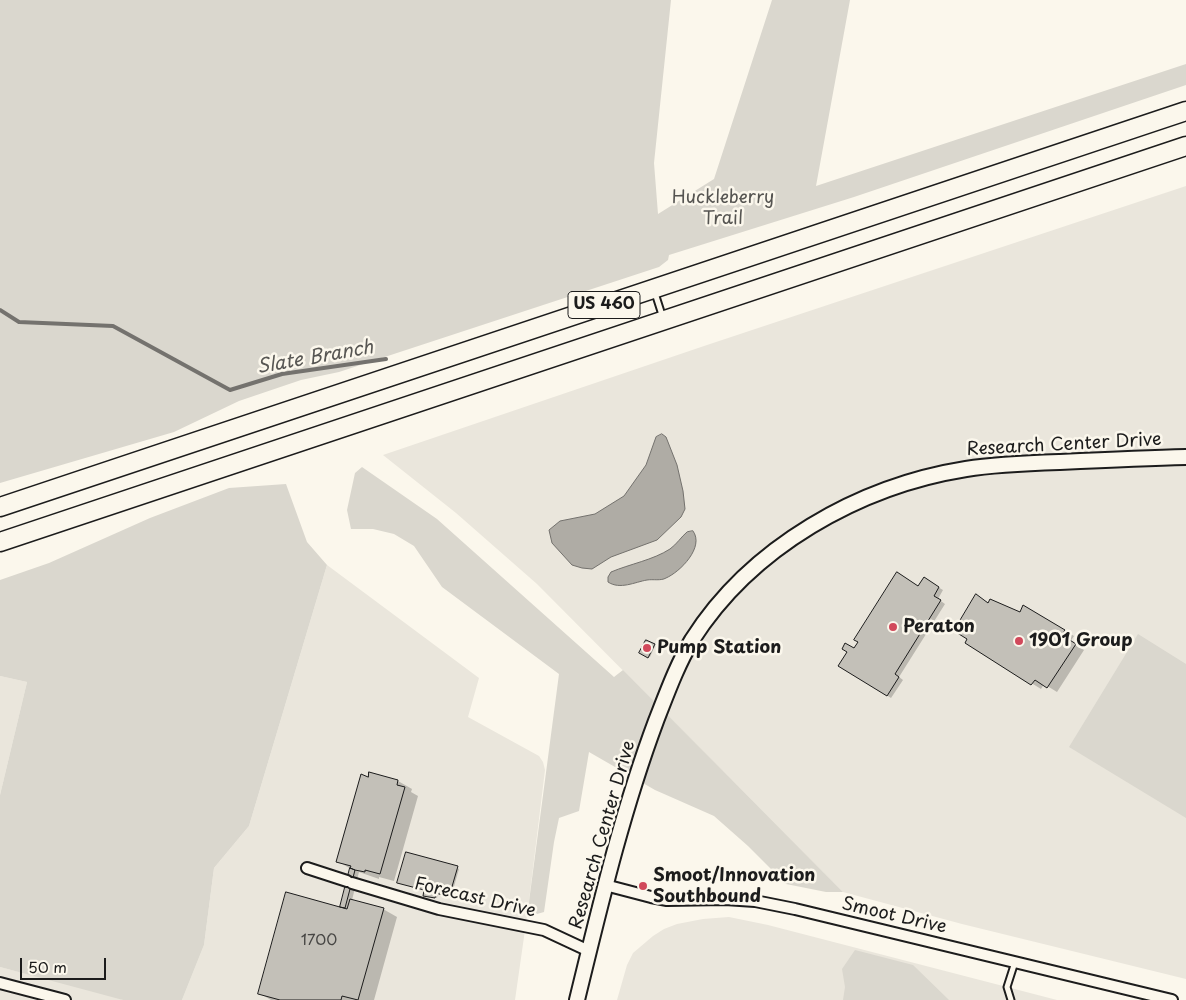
<!DOCTYPE html>
<style>
body{margin:0}
#map{position:relative;width:1186px;height:1000px;overflow:hidden;background:#fbf7ec;font-family:"Playpen Sans",sans-serif}
canvas{display:block}
.scale{position:absolute;left:20px;top:958px;width:86px;height:22px;box-sizing:border-box;border:2px solid #1c1c1c;border-top:0;padding-left:6px;font-size:15px;line-height:18px;white-space:nowrap;color:#1c1c1c;-webkit-text-stroke:4px #fbf7ec;paint-order:stroke}
</style>
<div id="map">
<canvas width="1186" height="1000"></canvas>
<div class="scale">50 m</div>
</div>
<script>
const g = document.querySelector('canvas').getContext('2d');
g.lineJoin = 'round';
function paint(path, color) { g.fillStyle = color; g.fill(path, 'evenodd'); }
function stroke(path, color, width, dash) { g.strokeStyle = color; g.lineWidth = width; g.lineCap = dash ? 'butt' : 'round'; g.setLineDash(dash || []); g.stroke(path); }
function drawText(font, color, halo, rows, align = 'center') {
  g.font = font + ' "Playpen Sans",sans-serif'; g.lineWidth = 5; g.setLineDash([]); g.textBaseline = 'middle'; g.strokeStyle = halo; g.fillStyle = color; for (const [text, x, y, turn = 0] of rows) {
    g.save(); g.translate(x, y); g.rotate((+turn || 0) * Math.PI / 180); g.textAlign = isNaN(turn) ? turn : align; if (halo) g.strokeText(text, 0, 0); g.fillText(text, 0, 0); g.restore();
  }
}
const built = new Path2D(`
 M1186,186V979L962,924L843,892L537,584L456,513L383,455L707,345Z
 M327,565L479,678L468,717L539,756L543,762L545,770L528,909L515,1000H182L204,945L214,868L249,826Z
 M0,676L27,682L0,795Z
 M729,917L768,925L1057,1000H617L627,965L633,953L653,936L664,929L677,924L703,919Z
 M0,967L117,997L123,1000H0Z`);
const green = new Path2D(`
 M0,0H671L654,163L658,214L714,179L772,0H850L816,186L1186,64V85L854,197L669,255L668,260L659,267L339,372L301,380L239,401L174,432L0,483Z
 M362,467L437,519L614,677L623,670L843,892H826L786,884L748,846L714,816L655,790L589,752L579,811L559,818L554,842L544,912L537,914L528,909L559,674L442,587L414,546L394,534L373,529H351L347,510L355,473Z
 M286,484L307,542L327,565L249,826L214,868L204,945L182,1000H123L0,967V795L27,682L0,676V580L49,563L150,518L229,488Z
 M1138,634L1186,664V818L1069,747Z
 M855,950L913,965L949,1000H843L845,987L842,969Z`);
const water = new Path2D(`
 M662,434L666,437L677,465L683,491L685,509L681,517L657,540L611,557L592,569L582,568L572,565L552,543L549,530L560,521L595,514L624,496L646,465L656,437Z
 M693,531C705,547 680,572 666,578C661,581 653,579 647,580C635,582 620,590 608,582V577L611,572C630,564 653,560 670,549C677,544 681,537 687,532Z`);
const shadow = new Path2D(`
 M924,579L943,590L938,599L945,604L899,677L903,680L891,698L840,666L849,652L854,650L919,587Z
 M985,601L1020,614L1024,607L1074,636L1070,642L1084,650L1057,692L1044,684L1041,689L967,643Z
 M646,641L655,646L650,657L641,653Z
 M370,773L398,781L412,789L411,792L418,796L394,881L379,877V879L359,872L352,900L383,909L397,917L374,1000H271L259,993L341,909L351,869L337,861Z
 M457,868L459,869L451,897L438,893L437,898L426,896Z`);
const stream = new Path2D(`
 M0,310L19,322L113,326L230,390L282,374L386,359`);
const building = new Path2D(`
 M897,572L918,586L924,577L939,587L934,596L941,600L895,674L899,677L887,696L838,666L847,652L842,649L845,643L854,648L858,642L854,640Z
 M976,594L988,603L990,599L1020,612L1023,605L1065,630L1062,635L1076,644L1047,688L1035,680L1031,685L965,643L967,639L954,631Z
 M646,640L655,644L648,658L639,653Z
 M369,772L398,780L397,785L405,787L380,874L365,870V872L355,870L350,868L351,866L336,862L361,774L368,777Z
 M406,852L458,866L449,897L436,893L435,898L423,896L424,890L397,883Z
 M350,868L355,870L345,908L340,907Z
 M286,892L347,909L350,899L384,908L358,1000L342,996L341,1000H280L258,994Z`);
const service = new Path2D(`
 M655,293L663,318
 M1011,1000L1007,987L1015,962`);
const minor = new Path2D(`
 M307,868L347,881
 M352,883L439,909L544,930L589,951
 M605,885L651,897L667,900L725,899L755,901L795,909L1172,1000
 M0,983L65,1000`);
const secondary = new Path2D(`
 M577,1000C600,906 622,812 656,721C667,693 677,665 692,640C751,547 859,486 966,469C997,464 1029,463 1060,462C1102,460 1144,458 1186,457`);
const motorway = new Path2D(`
 M0,507L1186,111
 M0,542L1186,146`);
const markers = [
 [893,627,5,"#d1495b"],
 [1019,641,5,"#d1495b"],
 [647,648,5,"#d1495b"],
 [643,886,5,"#d1495b"]
];
const numberNames = [
 ["1700",319,941]
];
const shields = [
 [604,305,72]
];
const shieldNames = [
 ["US 460",604,305]
];
const parkNames = [
 ["Huckleberry",723,198],
 ["Trail",723,219]
];
const streetNames = [
 ["Research Center Drive",1064,445,-3],
 ["Research Center Drive",603,835,-74],
 ["Forecast Drive",475,898,13],
 ["Smoot Drive",894,916,13]
];
const poiNames = [
 ["Peraton",903,627],
 ["1901 Group",1029,641],
 ["Pump Station",657,648],
 ["Smoot/Innovation",653,876],
 ["Southbound",653,897]
];
const waterNames = [
 ["Slate Branch",315,358,-10]
];
paint(built, '#eae6dc');
paint(green, '#dad7ce');
paint(water, '#afaca5');
stroke(water, '#74726e', 1);
paint(shadow, '#0003');
stroke(stream, '#74726e', 4);
paint(building, '#c3c0b8');
stroke(building, '#1c1c1c', 1);
stroke(service, '#1c1c1c', 9);
stroke(minor, '#1c1c1c', 14);
stroke(secondary, '#1c1c1c', 18);
stroke(motorway, '#1c1c1c', 21);
stroke(service, '#fbf7ec', 5);
stroke(minor, '#fbf7ec', 10);
stroke(secondary, '#fbf7ec', 14);
stroke(motorway, '#fbf7ec', 18);
for (const [x, y, r, color] of markers) { const dot = new Path2D(); dot.arc(x, y, r, 0, 2 * Math.PI); g.fillStyle = color; g.fill(dot); stroke(dot, '#fbf7ec', 2); }
drawText('15px', '#464543', null, numberNames);
for (const [x, y, w] of shields) { const box = new Path2D(); box.roundRect(x - w / 2, y - 13.5, w, 27, 4); g.fillStyle = '#fbf7ec'; g.fill(box); stroke(box, '#1c1c1c', 1); }
drawText('bold 16px', '#1c1c1c', null, shieldNames);
drawText('18px', '#555451', '#fbf7ec', parkNames);
drawText('18px', '#1c1c1c', '#fbf7ec', streetNames);
drawText('bold 18px', '#1c1c1c', '#fbf7ec', poiNames, 'left');
drawText('italic 19px', '#575653', '#fbf7ec', waterNames);
</script>
